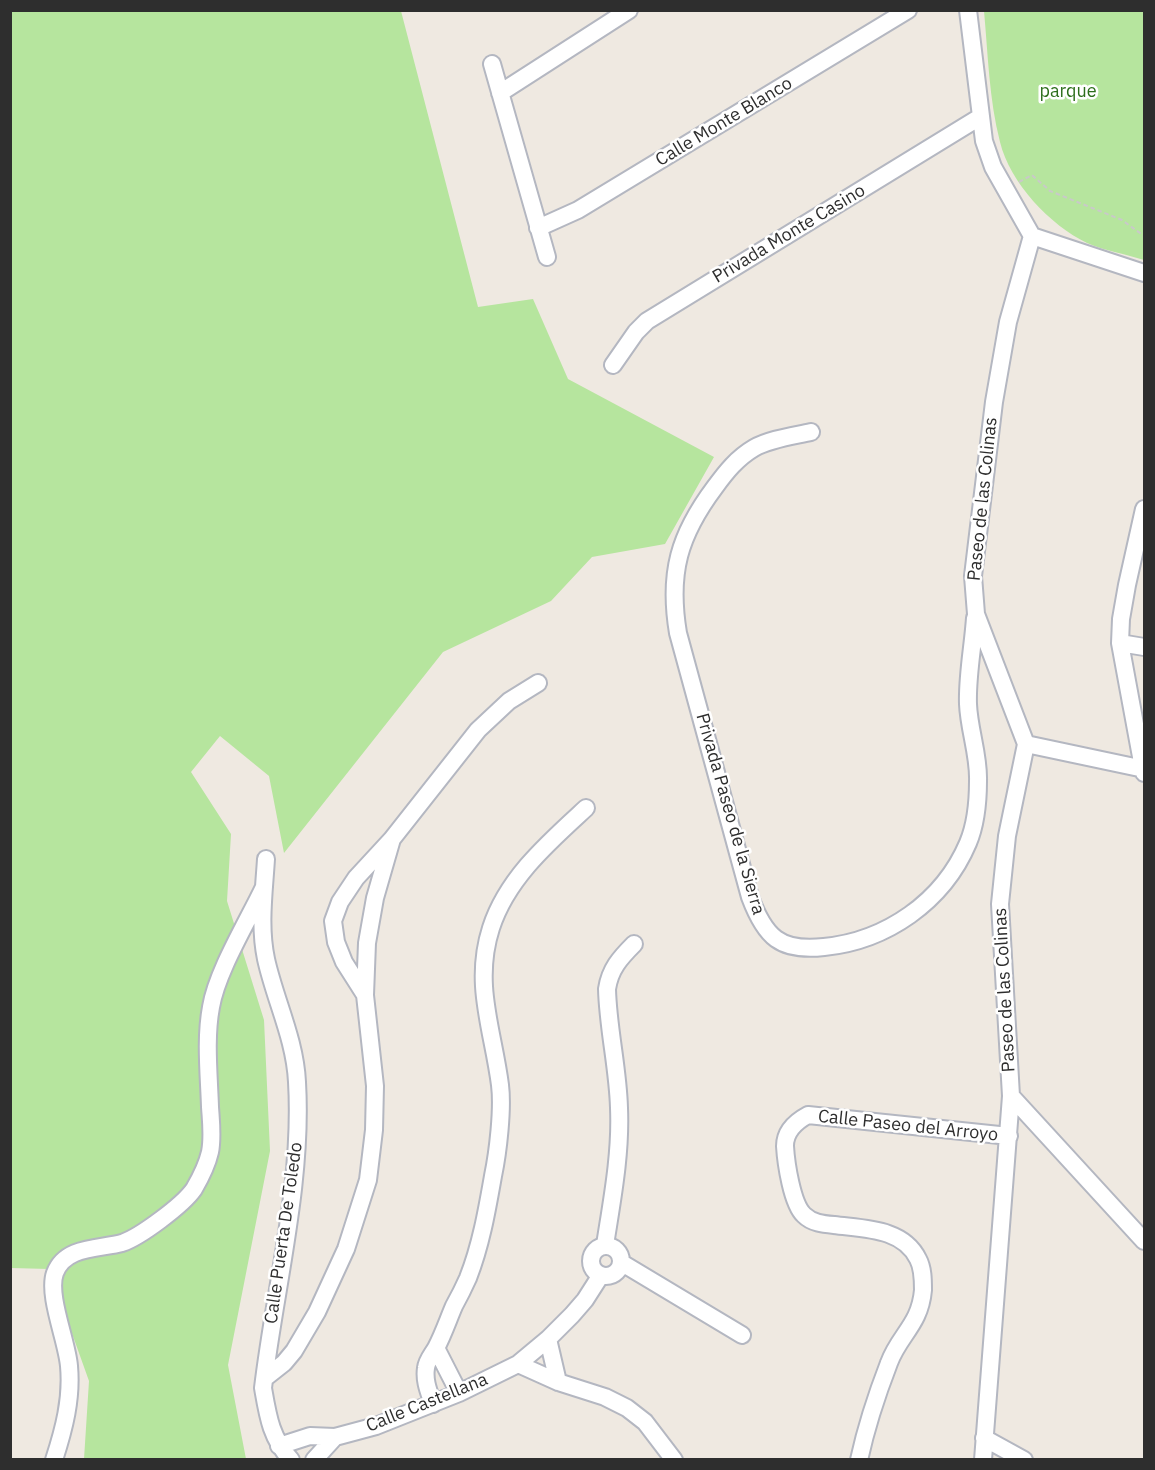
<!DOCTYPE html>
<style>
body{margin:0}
#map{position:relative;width:1155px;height:1470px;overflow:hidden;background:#efe9e1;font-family:"IBM Plex Sans",sans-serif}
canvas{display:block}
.frame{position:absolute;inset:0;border:12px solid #2e2e2e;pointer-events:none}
</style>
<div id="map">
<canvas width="1155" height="1470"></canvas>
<div class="frame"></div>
</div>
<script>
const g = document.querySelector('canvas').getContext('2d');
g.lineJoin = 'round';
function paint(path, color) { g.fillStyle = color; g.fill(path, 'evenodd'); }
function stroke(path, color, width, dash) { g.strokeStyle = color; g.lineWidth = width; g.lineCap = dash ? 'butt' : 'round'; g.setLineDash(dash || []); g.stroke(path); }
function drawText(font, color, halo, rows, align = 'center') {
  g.font = font + ' "IBM Plex Sans",sans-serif'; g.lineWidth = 5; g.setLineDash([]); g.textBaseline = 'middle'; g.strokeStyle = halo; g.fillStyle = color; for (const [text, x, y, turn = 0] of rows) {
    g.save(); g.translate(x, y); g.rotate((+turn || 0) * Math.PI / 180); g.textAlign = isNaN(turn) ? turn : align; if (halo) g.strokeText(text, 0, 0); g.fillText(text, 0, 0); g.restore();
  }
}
const green = new Path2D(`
 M10,11H401L478,307L533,299L568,379L714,457L665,544L592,557L551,601L443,652L284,853L269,776L220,736L191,772L231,834L227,901L264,1020L270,1151L228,1365L246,1459H84L89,1381L49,1269L11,1268Z
 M984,11H1144V260C1126,254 1105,251 1087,243C1050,225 1010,183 1000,142C989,99 988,54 984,11Z`);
const path = new Path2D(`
 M1019,182L1032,175L1050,191L1122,220L1144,236`);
const minor = new Path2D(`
 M968,10L984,141L993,167L1032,236L1008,322L994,402L973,576L976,614L1026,744L1007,836L1000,904L1011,1096L983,1460
 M492,64L547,257
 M500,93L629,10
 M538,228L578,210L908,10
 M1032,236L1144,273
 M613,365L636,332L647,321L980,117
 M811,432C793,436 770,439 754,448C737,458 726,472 715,487C679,535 668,573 678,633L750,897C765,937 780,952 824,947C886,941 943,902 968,843C976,824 978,802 978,781C979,755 969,730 968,704C967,676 973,647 975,618
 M1144,509L1127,585L1121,619L1120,643L1144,773
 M1120,643L1144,647
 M1026,744L1144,769
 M266,859C264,892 259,926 266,959C275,1000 295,1039 297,1082C303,1184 275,1287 263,1388C268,1417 271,1438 291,1460
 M365,995L344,962L336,942L333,921L340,902L356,878L392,839L478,730L509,701L538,683
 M1011,1096L1144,1241
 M605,1245C612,1200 621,1154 619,1108C618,1068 608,1029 607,989C610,969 620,958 634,944
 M591 1261a15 15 0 1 1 30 0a15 15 0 1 1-30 0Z
 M622,1263L742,1335
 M548,1339L558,1382
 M436,1348L459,1393
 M518,1364L558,1382L605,1397L627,1408L645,1422L674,1460
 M265,1378L284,1363L294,1351L317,1312L346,1249L368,1180L374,1130L375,1086L365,995L367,943L375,898L392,839
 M433,1404C429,1392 424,1381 426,1368C427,1360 432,1355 436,1348C443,1335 448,1320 454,1306C459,1297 464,1287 468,1278C481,1245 487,1210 493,1176C498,1152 503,1109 500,1085C493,1030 473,984 491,928C507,878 549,842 586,808
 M984,1438L1024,1460
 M279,1446L310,1436L335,1437L376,1426L459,1393L518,1364L548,1339L572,1315L585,1300L601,1275
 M54,1460C64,1429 72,1399 69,1366C67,1341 47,1295 55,1273C65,1246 99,1249 122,1243C140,1237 183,1205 194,1189C201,1177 207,1165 210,1152C213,1137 211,1122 210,1107C209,1075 205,1039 211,1007C217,971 248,921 264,887
 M314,1460L335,1437
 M859,1460C866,1428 877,1394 889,1363C899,1335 920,1325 923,1290C923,1280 923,1268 918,1259C903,1228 864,1229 834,1225C823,1224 812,1223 804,1215C792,1204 786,1163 785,1146C785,1131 795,1122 808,1115L1009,1136`);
const parkNames = [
 ["parque",1068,92]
];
const streetNames = [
 ["Calle Monte Blanco",724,122,-31],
 ["Privada Monte Casino",789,234,-31],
 ["Paseo de las Colinas",983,499,-84],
 ["Privada Paseo de la Sierra",730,814,74],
 ["Paseo de las Colinas",1005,990,-93],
 ["Calle Paseo del Arroyo",908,1126,6],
 ["Calle Puerta De Toledo",284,1233,-82],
 ["Calle Castellana",427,1403,-22]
];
paint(green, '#b6e59e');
stroke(minor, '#b4b7c1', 20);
stroke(path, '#c9c9c9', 2, [4.5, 3]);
stroke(minor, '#fff', 16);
drawText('18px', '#2c6e1b', '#fff', parkNames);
drawText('18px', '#2e2e2e', '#fff', streetNames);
</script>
